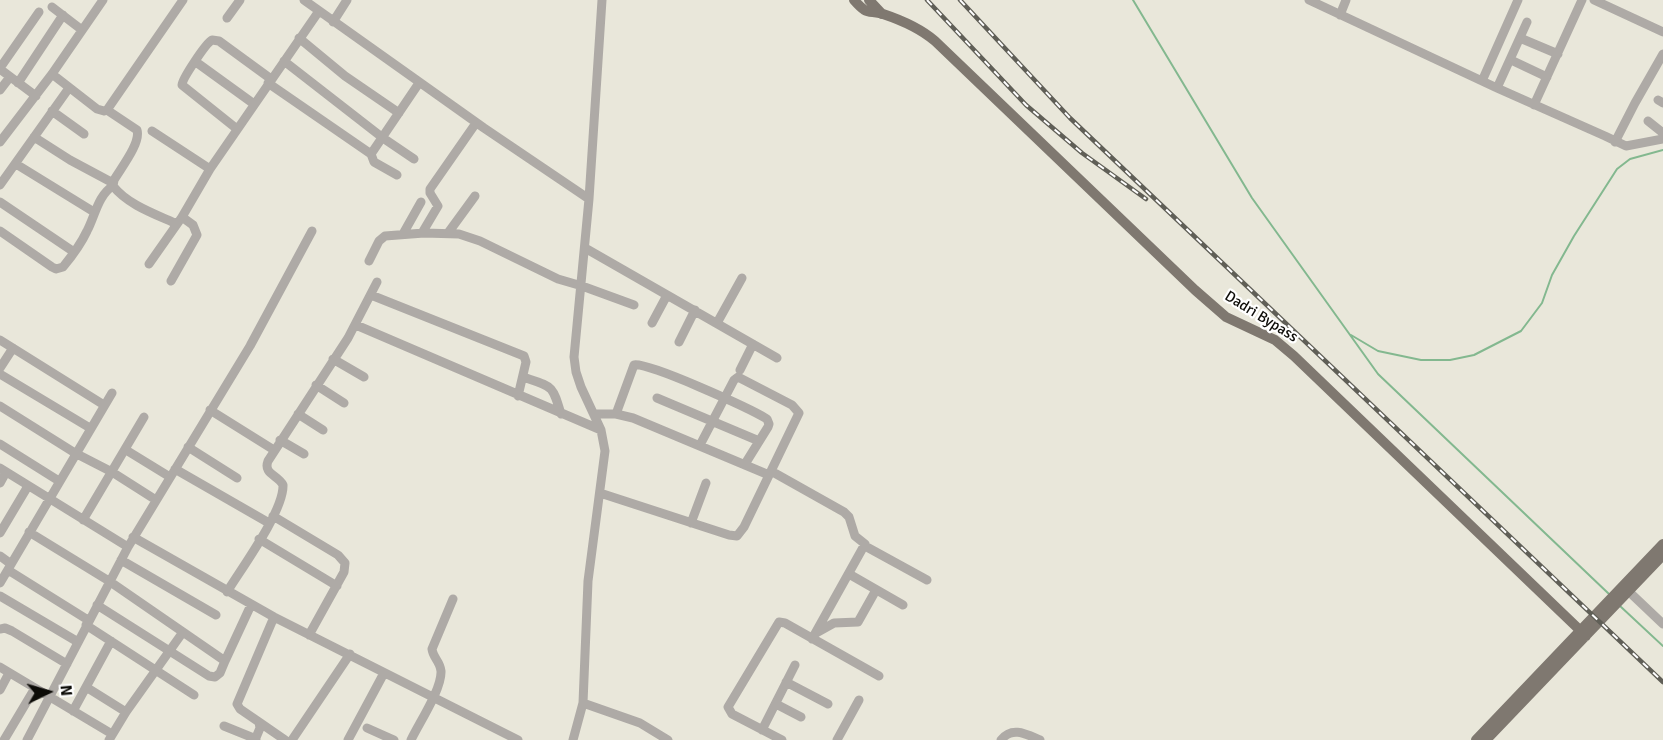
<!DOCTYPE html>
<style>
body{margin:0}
#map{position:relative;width:1663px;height:740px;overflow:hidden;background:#e9e7da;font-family:Signika,sans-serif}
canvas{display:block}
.north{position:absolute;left:18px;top:662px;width:60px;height:60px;-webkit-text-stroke:4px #fff;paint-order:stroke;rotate:85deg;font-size:16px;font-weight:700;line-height:24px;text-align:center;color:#0c0b07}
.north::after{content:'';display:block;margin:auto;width:21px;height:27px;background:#0c0b07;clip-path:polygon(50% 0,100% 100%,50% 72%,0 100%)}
</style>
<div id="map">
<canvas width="1663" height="740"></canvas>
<div class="north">N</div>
</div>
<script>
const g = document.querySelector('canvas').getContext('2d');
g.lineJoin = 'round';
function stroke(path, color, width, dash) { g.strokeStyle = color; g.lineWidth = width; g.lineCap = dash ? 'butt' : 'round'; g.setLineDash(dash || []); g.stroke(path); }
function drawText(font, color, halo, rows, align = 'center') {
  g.font = font + ' Signika,sans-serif'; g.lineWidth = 4.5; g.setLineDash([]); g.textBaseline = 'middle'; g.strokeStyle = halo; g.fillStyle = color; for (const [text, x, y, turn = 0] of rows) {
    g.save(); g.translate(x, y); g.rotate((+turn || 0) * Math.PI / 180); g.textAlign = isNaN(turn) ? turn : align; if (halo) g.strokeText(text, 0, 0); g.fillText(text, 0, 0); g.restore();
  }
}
const stream = new Path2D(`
 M1133,0L1252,198L1378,374L1609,594
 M1351,335L1378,351L1421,360H1450L1474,355L1521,331L1542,303L1552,275L1574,236L1617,169L1630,159L1663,150
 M1620,606L1663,646`);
const minor = new Path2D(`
 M304,0L484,128L589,199
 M1309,0L1497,88L1605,136L1626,146L1663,139
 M1594,0L1663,32
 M52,7L82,30
 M1340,15L1346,0
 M227,18L240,0
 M333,22L347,0
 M299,38L345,76L399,113
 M1520,38L1558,54
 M1511,60L1547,77
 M284,61L383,138L414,159
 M196,62L254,104
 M0,68L39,12
 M0,69L36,96
 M52,74L97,109L104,111L107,110L183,0
 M1482,81L1518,0
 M18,83L63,15
 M268,83L371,154
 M1497,88L1527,22
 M0,90L10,77
 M1658,100L1663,103
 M1534,105L1582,0
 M107,110L137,130C141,143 121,168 114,180L113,186C128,205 155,214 177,224
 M52,111L84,134
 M1648,121L1663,133
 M237,129L182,85C182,79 206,43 212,40L219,41L271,79
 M152,131L210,169
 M34,137L70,160L113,183
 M0,142L52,74L103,0
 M1615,142L1635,103L1663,54
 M16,164L94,212
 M397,175L374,162L371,154L419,83
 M0,185L69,88
 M0,202L74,252
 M0,231L52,267L56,269L63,267C72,256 81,244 87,231C95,216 98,195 113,186
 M422,233L438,206L430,193V189L476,123
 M448,233L475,196
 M403,234L421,202
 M585,248L777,358
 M369,261L379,241L385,236L424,233L459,234L480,241L558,279L582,286L634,305
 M149,264L182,217L210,169L319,11
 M171,281L197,235L193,225L182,217
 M371,295L524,356L526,362L518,396
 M652,323L667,295
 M717,323L742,278
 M356,325L601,430
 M0,340L104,405
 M679,342L695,310
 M333,359L364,377
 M0,368L13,348
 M740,370L753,344
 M0,374L90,428
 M523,377C553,387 552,384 561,414
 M316,385L344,403
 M657,398L759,441
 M0,406L75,453L112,472L156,500
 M210,410L274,450
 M298,414L323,430
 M594,414H616L633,418L769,475
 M616,414L634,365C646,361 751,409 767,419L769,424L768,427L745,464
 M280,440L304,454
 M0,444L59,481
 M188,447L237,478
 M126,450L170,477
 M0,468L128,547
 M175,469L269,523
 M771,471L844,512L849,517L855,536L865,544L812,639
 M0,483L6,472
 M600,493L729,535L737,536L744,527L799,413L792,405L738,377L734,380L700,445
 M273,516L338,555L345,563L344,572L309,635
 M83,520L144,417
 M691,523L706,483
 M29,532L109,581L225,661L251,605
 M0,533L28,486
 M133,537L274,617L518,740
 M259,539L337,586
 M865,546L927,580
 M0,556L11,564
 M121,560L216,615
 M8,570L88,620
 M849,574L903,605
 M0,583L112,393
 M1623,586L1663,624
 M227,592C241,569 284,511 283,485C278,475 263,474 268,461L348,338L377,282
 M0,596L78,642
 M97,605L209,676L215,677L220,673L225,661
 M86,625L194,695
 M0,629L5,628L12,631L67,664
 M816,633L834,623L858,622L876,590
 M0,667L112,734
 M786,682L828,704
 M86,687L126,712
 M0,690L9,673
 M583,703L640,723L668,740
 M776,704L801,717
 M73,711L111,641
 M259,722L285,740
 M224,726L256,739
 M367,728L394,740
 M762,730L795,665
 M4,740L35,688
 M27,740L128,547L250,346L312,231
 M109,740L126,712L183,632
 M255,740L260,728L259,722L240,709L237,704L274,617
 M292,740L350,654
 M348,740L384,673
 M411,740C419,723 442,689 441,671C440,661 433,658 432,649L453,599
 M573,740L583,703L588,581L605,451L601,430L581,387L576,372L574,357L589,199L602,0
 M782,740L732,714L728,707L779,622L785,623L879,676
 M837,740L859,700
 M1001,740C1012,726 1026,734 1040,740`);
const major = new Path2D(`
 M854,0C867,15 867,10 883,14C901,20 921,29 935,41L1195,290L1226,317L1275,340L1294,356L1586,636
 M869,0L882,14
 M1476,740L1663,544
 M1486,740L1663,555`);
const rail = new Path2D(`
 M927,0L1026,105L1082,153L1146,199
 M960,0L1070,118L1663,682`);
const streetNames = [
 ["Dadri Bypass",1261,317,32]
];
stroke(stream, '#83b88f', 2);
stroke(minor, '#aeaaa6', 9);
stroke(major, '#7f7870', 10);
stroke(rail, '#605f57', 4.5);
stroke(rail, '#fff', 2, [7]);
drawText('15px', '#0c0b07', '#fff', streetNames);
</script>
